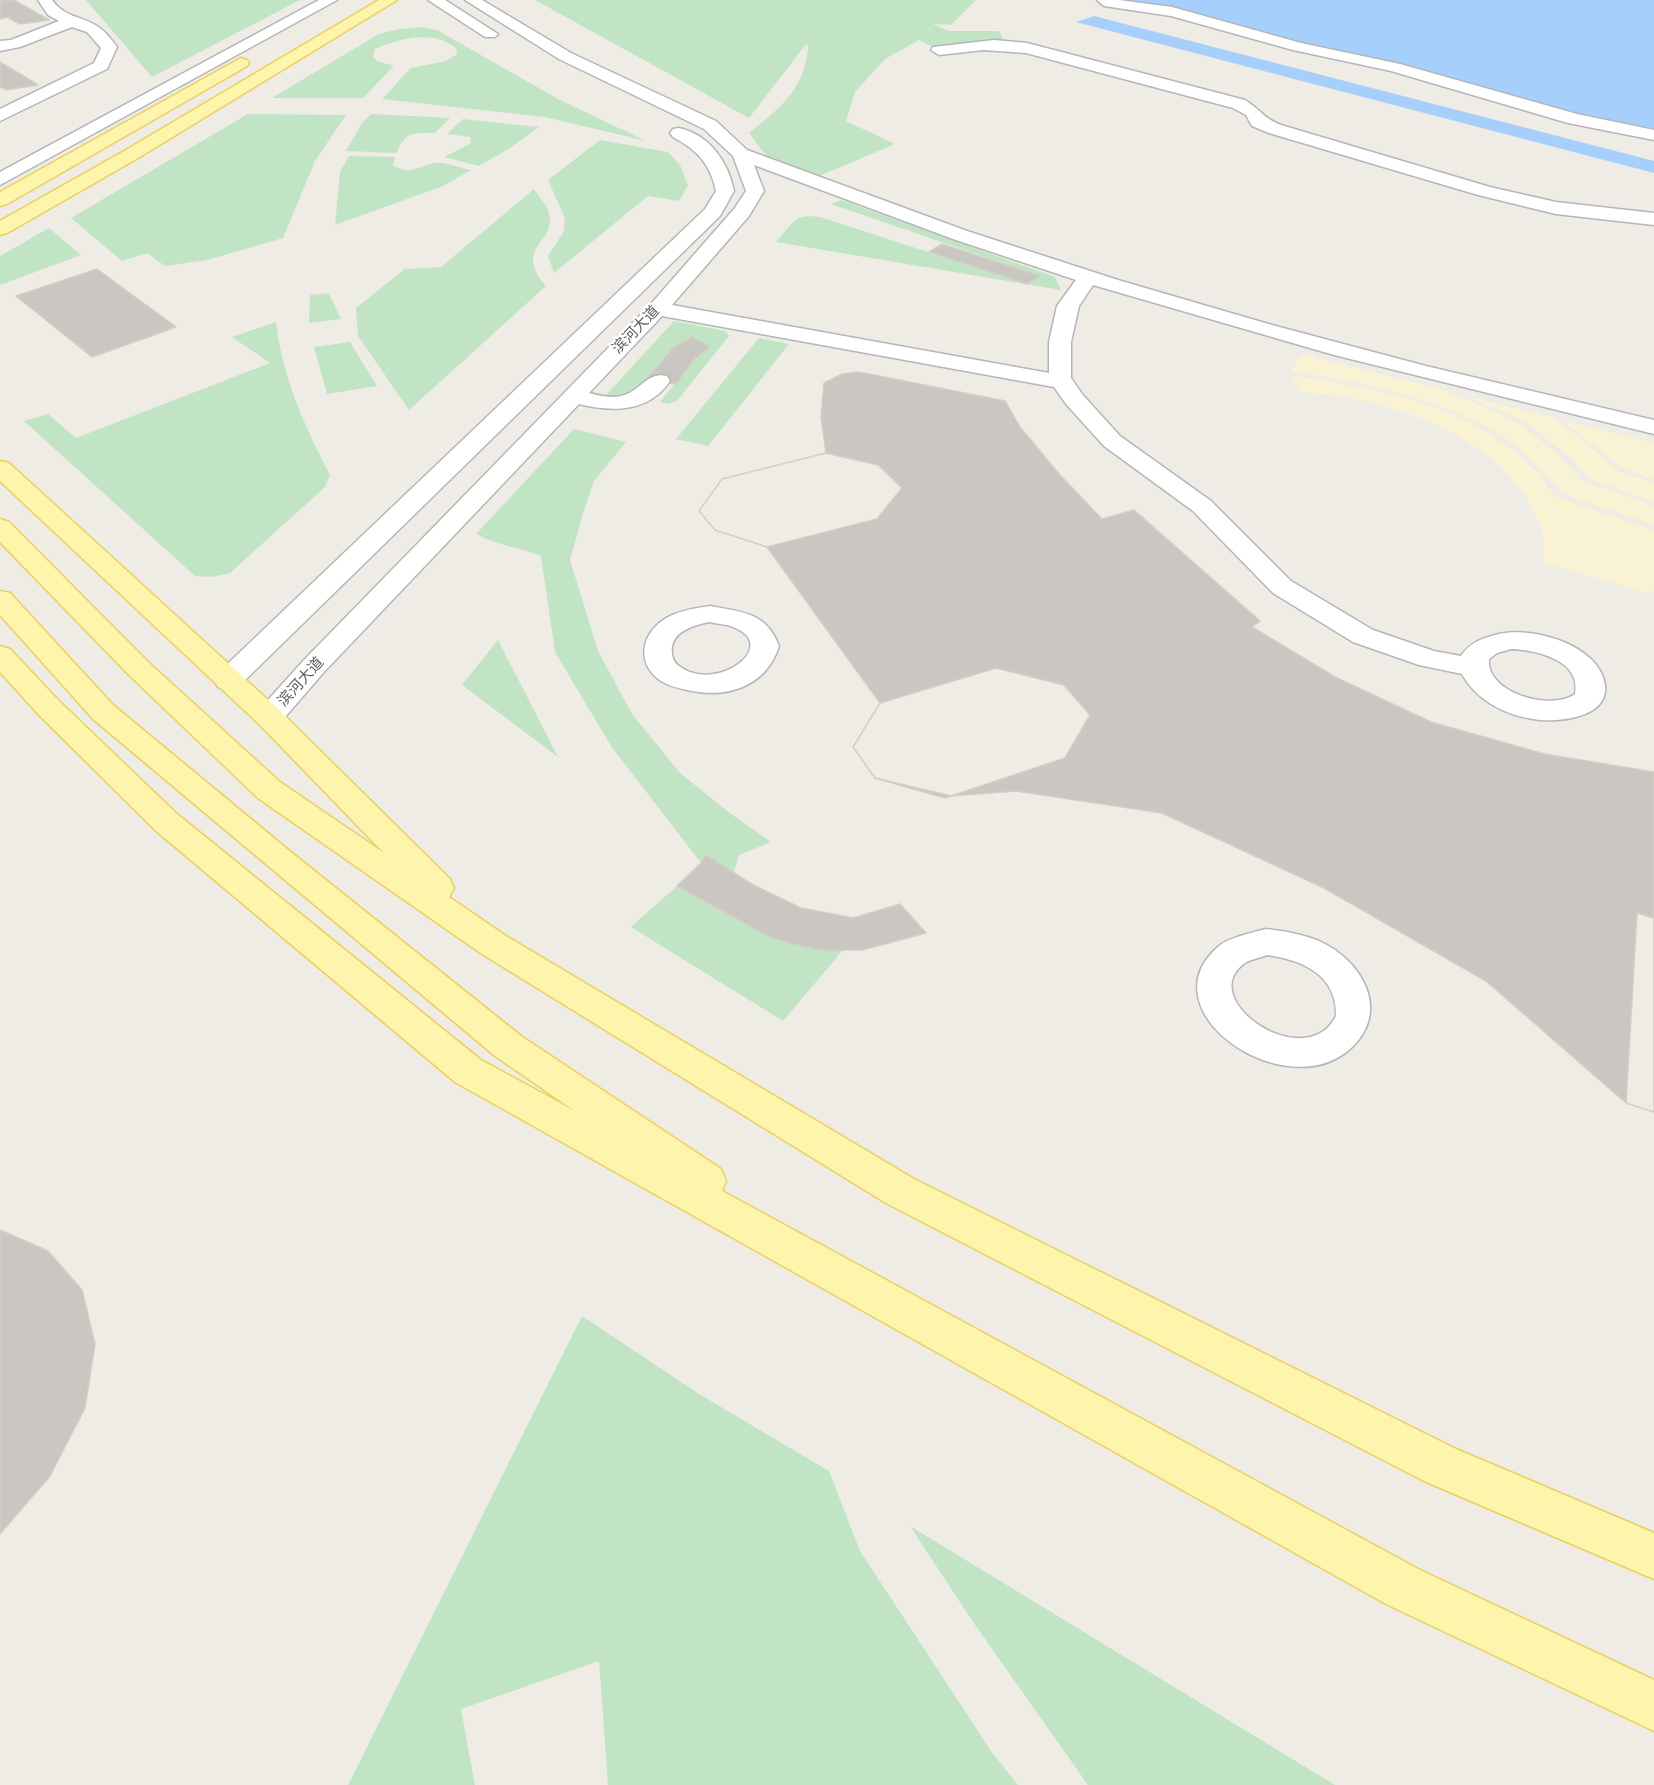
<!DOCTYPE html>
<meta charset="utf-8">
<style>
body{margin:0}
canvas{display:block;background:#eeece4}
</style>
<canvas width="1654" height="1785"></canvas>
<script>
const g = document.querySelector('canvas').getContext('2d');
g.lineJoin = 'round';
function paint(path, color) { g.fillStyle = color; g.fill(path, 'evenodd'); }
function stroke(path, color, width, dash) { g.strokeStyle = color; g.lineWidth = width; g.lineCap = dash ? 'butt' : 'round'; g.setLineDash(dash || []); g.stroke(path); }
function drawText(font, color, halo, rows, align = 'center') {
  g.font = font + ' "Noto Sans","Noto Sans SC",sans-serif'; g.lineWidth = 4.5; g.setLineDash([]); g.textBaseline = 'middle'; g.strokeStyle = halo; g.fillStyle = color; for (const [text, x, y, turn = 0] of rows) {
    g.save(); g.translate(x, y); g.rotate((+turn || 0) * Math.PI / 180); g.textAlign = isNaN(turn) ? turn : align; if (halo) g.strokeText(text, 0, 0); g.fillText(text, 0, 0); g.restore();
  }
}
const green = new Path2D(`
 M86,0H300L152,77Z
 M535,0H976L951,25L933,24L949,31H999L1006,45L939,50L919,40L885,59L855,92L846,121L895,144L817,177L767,157L749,133C774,113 799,94 806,61C807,54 809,49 807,43L749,118Z
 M420,27L437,30L558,99L646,141L545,117L382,99L411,68L446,61L457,54L456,48C433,30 400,38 375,49L373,56L377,61L394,66L363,98H272L379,34L399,29Z
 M248,114L346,115L315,161L283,238L207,260L165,266L147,253L122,261L71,218Z
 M371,114L450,118L435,133C414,133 404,131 397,153L346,151L362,123Z
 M463,119L539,127L510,148L479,166L444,157L471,143L470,137L447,134Z
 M600,140L668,152L680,165L688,185L679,201L648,196L554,273L548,256L564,231L565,219L548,180Z
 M349,156L395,157L393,166C413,175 416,167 434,163C443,161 461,168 471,170L443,186L335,225L340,172Z
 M534,189C540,198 549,207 550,218C552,244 514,249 546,286L409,410L358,336L356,308L405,269L441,267Z
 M841,200L1055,277L1061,290L776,242C792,224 794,213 820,217L1027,284L1040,276L831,204Z
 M49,228L81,255L0,285V256Z
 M329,293L341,319L309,323L310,295Z
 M674,321L726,331L729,336L677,401L667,404L660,402L694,359L709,348L692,337C657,354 647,398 606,395Z
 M276,322C282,376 305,427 330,475L325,487L230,573L212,577L195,576L24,421L48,414L76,438L270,363L232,337Z
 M759,338L789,344L708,446L676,439Z
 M350,342L377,386L327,394L314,347Z
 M574,429L626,442L594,481L584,510L570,560L598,651L632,714L680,773L731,814L771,842L739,855L734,872L706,855L701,863L611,746L555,652L541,556C519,547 498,546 476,534Z
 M498,640L558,757L462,685Z
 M677,886L772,938L843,950L783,1021L631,927Z
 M582,1316L699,1394L829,1471L860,1551L993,1754L1018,1785H608L599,1661L461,1709L475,1785H348Z
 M910,1526L1335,1785H1088L973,1622Z`);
const sand = new Path2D(`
 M1302,354L1447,391L1472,402L1516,422L1556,453L1580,480L1654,506V525C1636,518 1571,499 1560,490C1538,471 1521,446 1496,432C1432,396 1362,382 1291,371Z
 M1292,376L1318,379L1400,396L1453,414L1473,423L1512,449L1541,476L1554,496L1654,531V590L1646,593L1543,562C1543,553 1545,540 1542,530C1513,438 1387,396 1300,392Z
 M1469,397L1554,418L1601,455L1617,471L1654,483V502L1590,479L1571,458L1526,422Z
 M1564,421L1654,443V479L1622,468Z`);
const water = new Path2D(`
 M1119,0H1654V135L1339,54Z
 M1094,16L1654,161V173L1076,22Z`);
const building = new Path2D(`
 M0,0H14L49,20L20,24L7,17L0,19Z
 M0,62L38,85L6,90L0,87Z
 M942,244L1040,276L1027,284L929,252Z
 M97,269L176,327L92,357L16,296Z
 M692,337L710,347L694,359L676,384L647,379L673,348Z
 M859,372L1005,401L1020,427L1060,475L1102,519L1134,510L1260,621L1252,627L1335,677L1431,722L1544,754L1654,772V1112L1626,1103L1486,981L1324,888L1162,813L1016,791L951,796L875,778L853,747L880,703L767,547L715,530L699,511L722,479L826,453L821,417L824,383L842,374Z
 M826,453L878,465L902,488L877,519L767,547L715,530L699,511L722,479Z
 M996,668L1064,685L1090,715L1065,758L945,798L875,778L853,747L880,703Z
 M706,855L753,885L801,908L853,918L900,904L926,933L862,950H818L772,938L677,886L701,863Z
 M1637,913L1654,918V1112L1626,1103Z
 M0,1230L48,1251L82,1290L95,1344L85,1408L50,1476L0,1534Z`);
const minor = new Path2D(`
 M38,0H52C64,17 81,16 97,26C104,30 112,40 117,47L107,69L0,121V109L94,63L101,48L87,32L72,27L20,47L0,51V41L11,40L59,21L48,15Z
 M319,0H337L0,185V172Z
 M428,0H445L498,34L495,37H485Z
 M465,0H482L571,53L716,121L747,150L967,231L1118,280L1272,325L1426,366L1654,420V434L1334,355L1093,285L1079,306L1071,342V378L1082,394L1120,436L1211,501L1291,581L1373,630L1434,651L1461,656C1471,641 1484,638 1499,634C1532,626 1600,645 1605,685C1609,719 1555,723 1533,719C1505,715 1476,700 1462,674L1419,665L1353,642L1273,593L1193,511L1104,446L1066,404L1054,387L662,316L589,393C600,396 613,399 624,395C641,390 648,371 667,376L670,381C648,413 612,412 579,404L324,672L279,724L269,727L259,724L254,717L259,710L304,660L650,305L734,209L746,191L733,156L704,129L559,59ZM754,165L953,239L1076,280L1057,306L1049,342V373L672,305L749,216L764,191ZM1511,649C1536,650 1582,660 1575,694C1550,712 1485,692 1489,659L1497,653Z
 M1097,0H1119L1172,7L1301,43L1400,64L1577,114L1654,130V140L1568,123L1391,71L1293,50L1171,16L1104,6Z
 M994,40L1027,43L1245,100C1261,110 1263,118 1281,125L1490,187L1556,202L1654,213V225L1556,214L1478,195L1269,133L1252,126L1246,115L1233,108L1026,53L983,50L939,55L931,50L933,47Z
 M679,128C710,135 728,162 734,191L720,216L238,687L228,689L218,687L214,680L218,673L705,209L716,191C710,163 697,150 673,137L670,133L673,129Z
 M710,606C742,612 766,612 779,646C766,687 727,699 687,690C678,688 669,686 661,681C633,662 643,629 670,616C682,610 697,608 710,606ZM710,622C717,624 726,624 733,627C781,645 719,692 682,668C676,665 673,661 672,654C669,632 693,625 710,622Z
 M1266,929C1284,931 1302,934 1319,941C1362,960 1392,1012 1350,1049C1285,1107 1143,1010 1219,946C1230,937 1252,933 1266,929ZM1267,955C1303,960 1337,975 1336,1016C1306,1076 1193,999 1245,963C1251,959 1260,958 1267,955Z`);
const major = new Path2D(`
 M379,0H397L138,158L7,233L0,235V221L126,150Z
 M241,58L247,60L249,63L247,66L7,204L0,206V192Z
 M0,461L9,463L279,710L450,879L454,888L449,897L506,936L914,1179L1456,1449L1654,1533V1579L1424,1481L886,1203L482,954L258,798L128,674L0,542V519L9,522L148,662L280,782L384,853L259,724L0,481Z
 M0,591L10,593L113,705L292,853L521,1036L721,1169L726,1181L722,1191L1420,1570L1654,1680V1731L1386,1604L455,1082L155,830L38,714L0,672V646L10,649L58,700L177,814L481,1060L575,1111L495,1056L93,719L0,615Z`);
const farStreetnames = [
 ["滨河大道",636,330,-46],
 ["滨河大道",301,682,-48]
];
paint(green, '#c1e5c4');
paint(sand, '#f9f3d4');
paint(water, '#a6cffc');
paint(building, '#cac6c1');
stroke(building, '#d2cfc2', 1.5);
stroke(minor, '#b4b6ba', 3);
stroke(major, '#ecd05e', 3);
paint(minor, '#fff');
paint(major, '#fcf5ab');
drawText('15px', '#5c5f64', '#fff', farStreetnames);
</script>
